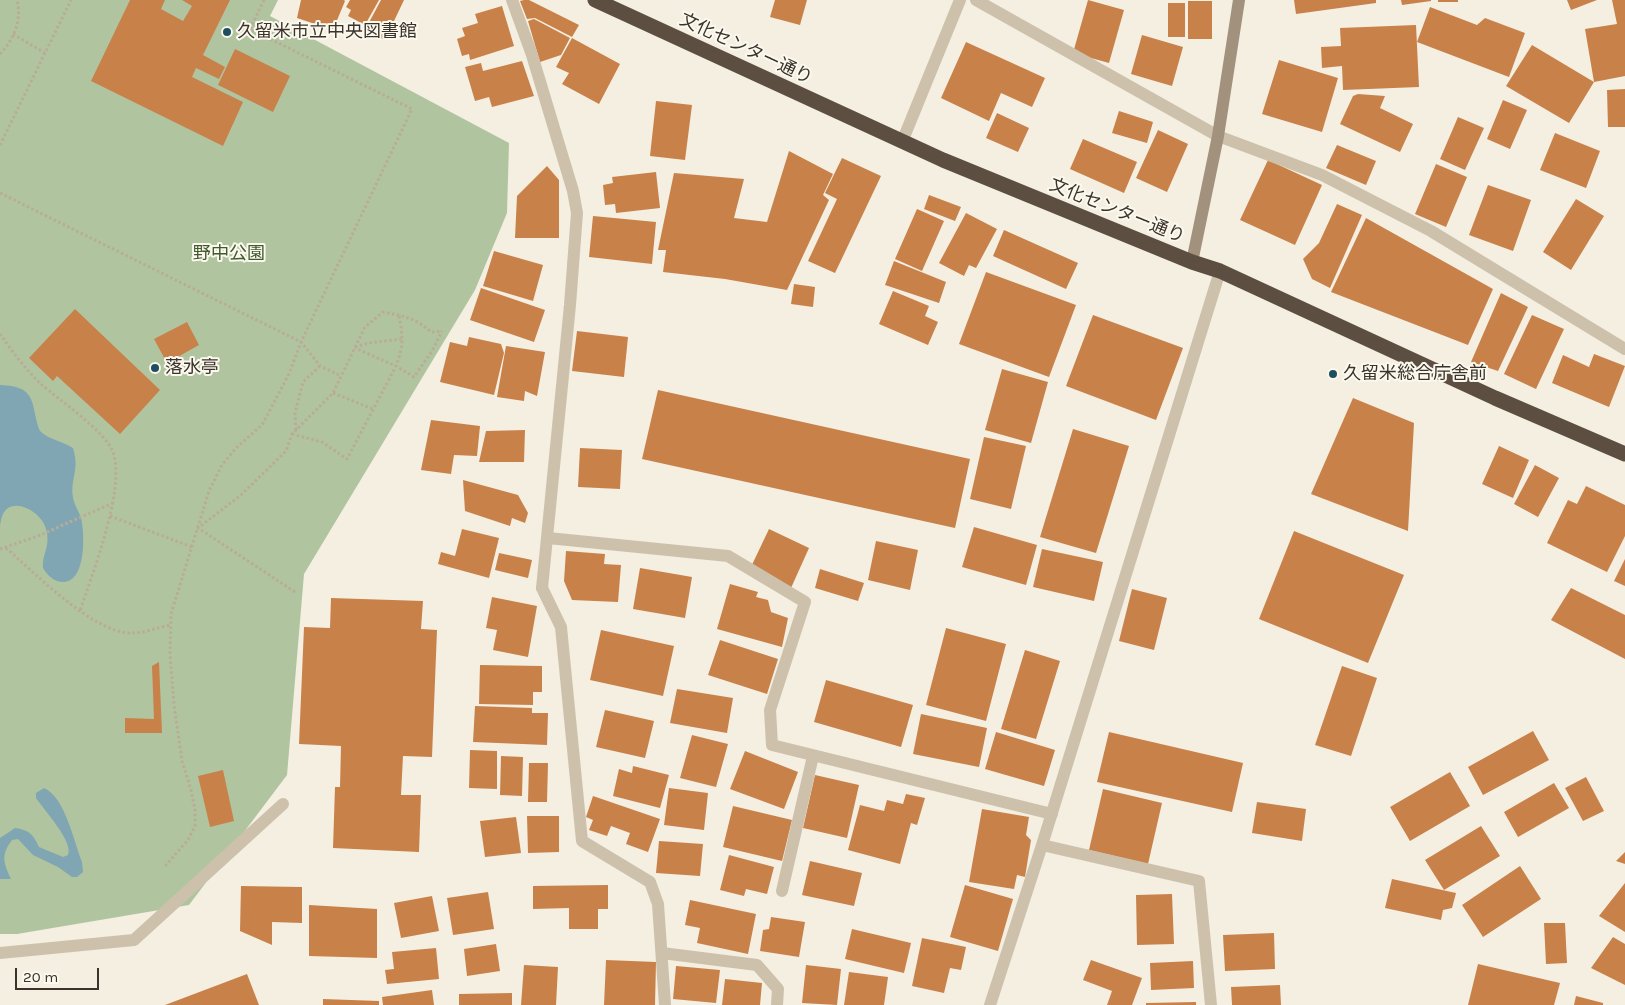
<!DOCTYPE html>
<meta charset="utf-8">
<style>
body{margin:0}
#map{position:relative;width:1625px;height:1005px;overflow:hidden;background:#f4efe1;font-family:Karla,sans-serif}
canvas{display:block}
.scale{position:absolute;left:15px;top:968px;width:84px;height:22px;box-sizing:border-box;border:2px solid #3b332b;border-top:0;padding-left:6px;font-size:15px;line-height:18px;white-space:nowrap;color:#3b332b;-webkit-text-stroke:4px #fbf8ee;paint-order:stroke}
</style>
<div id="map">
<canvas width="1625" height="1005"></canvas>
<div class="scale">20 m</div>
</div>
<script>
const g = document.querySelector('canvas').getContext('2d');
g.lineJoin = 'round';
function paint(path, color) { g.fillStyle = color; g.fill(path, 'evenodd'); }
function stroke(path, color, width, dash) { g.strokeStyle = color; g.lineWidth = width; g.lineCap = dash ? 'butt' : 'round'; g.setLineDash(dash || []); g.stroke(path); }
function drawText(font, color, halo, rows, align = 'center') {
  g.font = font + ' Karla,"Noto Sans JP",sans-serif'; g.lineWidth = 4; g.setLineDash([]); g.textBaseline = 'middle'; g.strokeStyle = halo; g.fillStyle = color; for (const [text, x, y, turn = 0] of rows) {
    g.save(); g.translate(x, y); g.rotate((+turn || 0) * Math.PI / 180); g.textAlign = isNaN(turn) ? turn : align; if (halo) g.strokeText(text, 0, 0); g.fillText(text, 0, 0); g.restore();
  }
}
const green = new Path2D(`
 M0,0H278L270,16L509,143L507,213L475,290L304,574L287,775L189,905L17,934H0Z`);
const water = new Path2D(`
 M0,385C39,386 30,405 40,431C49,440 63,441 73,448C80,470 70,479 73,497C74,505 79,511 81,518C85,534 86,581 64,582C54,582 48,576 43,568C42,553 51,547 46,529C43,516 22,500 8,508C2,512 1,520 0,526Z
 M44,788C65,797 74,842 82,862L83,872L77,877H72L58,867L33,855L18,839L12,840C0,856 4,863 11,879H0V838L15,828C29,830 33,834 39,847L63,857L68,855C74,842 44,810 36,798V793Z`);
const building = new Path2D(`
 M130,0H165L161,9L183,21L192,6L182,0H230L203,55L225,67L219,79L196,68L192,77L243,102L223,146L91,81Z
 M301,0H344L345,1L333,30L297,18Z
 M350,0H379L365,25L348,16L351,10L346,7Z
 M381,0H404L385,40L365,30Z
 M524,0H529L579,25L572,37L535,18L527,19L520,1Z
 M775,0H807L800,25L770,17Z
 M1088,0L1124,10L1109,63L1073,53Z
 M1294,0H1376V3L1296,14Z
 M1401,0H1431V1L1402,5Z
 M1438,0H1458V2H1438Z
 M1567,0H1597L1571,10Z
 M1612,0H1625V76L1594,82L1585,29L1617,24Z
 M1188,1H1212V39H1188Z
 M1168,3H1185V37H1168Z
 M502,6L514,46L470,60L469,54L462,56L457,39L465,36L462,28L478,23L475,14Z
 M1430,7L1477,25L1485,18L1525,33L1509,77L1417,42Z
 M534,19L570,38L561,55L540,62L528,21Z
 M1416,25L1419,87L1343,90L1342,66L1322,68L1321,47L1341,46L1340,28Z
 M1142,35L1183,47L1172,86L1131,74Z
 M572,38L620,64L599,104L562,84L569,73L556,67Z
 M966,42L1045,78L1032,107L1001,93L989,121L941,98Z
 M1532,45L1594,82L1569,123L1506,86Z
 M235,49L290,76L273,112L218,85Z
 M1279,60L1338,78L1322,132L1262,114Z
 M522,61L534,96L492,107L489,97L475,101L465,67L481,63L483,71Z
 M1625,89V127H1608L1607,90Z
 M1358,94L1385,96L1380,108L1413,124L1400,152L1340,124L1353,96Z
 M1503,100L1527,110L1510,149L1487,139Z
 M656,101L692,105L685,160L650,156Z
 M1119,111L1153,122L1147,143L1112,133Z
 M997,113L1029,128L1018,152L986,138Z
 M1458,117L1484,128L1465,170L1440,159Z
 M1158,130L1188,144L1167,192L1136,178Z
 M1555,133L1600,151L1586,188L1540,170Z
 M1083,139L1137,162L1124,193L1070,169Z
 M1337,145L1376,161L1366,185L1326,168Z
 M789,151L833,174L823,195L829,200L787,290L725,279L663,272L666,250H658L674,173L744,179L734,218L767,222Z
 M842,158L881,176L835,273L808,261L837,199L825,193Z
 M1268,160L1322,185L1295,245L1240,220Z
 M1436,164L1467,177L1446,227L1415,214Z
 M547,166L559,180V238H515L517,196Z
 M656,172L660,208L616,213L615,204L605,205L603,185L613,183L612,177Z
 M1488,185L1531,200L1513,251L1469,235Z
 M929,195L961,207L955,221L924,209Z
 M1576,199L1604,216L1571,270L1543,252Z
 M1337,204L1362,215L1330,288L1312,279L1303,259L1319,243Z
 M917,209L944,221L922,271L895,259Z
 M966,213L997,229L976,268L969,265L964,276L939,263Z
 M593,216L656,222L652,264L589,257Z
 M1366,218L1493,289L1468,345L1331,292Z
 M1004,230L1078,263L1066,289L993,256Z
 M494,251L543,265L533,301L483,286Z
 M894,261L946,282L939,303L885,285Z
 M986,272L1076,305L1049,377L959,344Z
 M794,284L815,287L813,307L791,304Z
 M481,288L545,310L534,342L470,320Z
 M893,291L929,306L925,316L938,322L928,345L879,324Z
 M1501,293L1528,307L1498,371L1471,362Z
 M75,309L160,390L120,434L57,376L53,381L29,358Z
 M1093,315L1183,348L1156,420L1066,386Z
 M1532,315L1564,329L1536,389L1504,374Z
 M187,322L199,345L167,363L154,339Z
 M577,331L628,337L624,377L572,371Z
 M469,337L501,344L504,353L494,395L440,382L450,342L467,346Z
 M506,346L545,352L537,396L525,391L524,401L497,397Z
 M1594,354L1625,366L1609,407L1552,383L1563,355L1589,367Z
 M1002,369L1048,382L1031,443L985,430Z
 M658,390L970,459L955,528L642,459Z
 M1353,398L1414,423L1408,531L1311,494Z
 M431,420L480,426L477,456L454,455L451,474L421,470Z
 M1073,429L1129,446L1096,553L1040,537Z
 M525,430L524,462H479L486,431Z
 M984,437L1026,446L1011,509L970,499Z
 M1499,446L1529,460L1513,498L1482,484Z
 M580,448L622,450L620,489L578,487Z
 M1535,465L1559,478L1538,517L1514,504Z
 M463,480L518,495L528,513L525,523L512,518L510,526L465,511Z
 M1586,486L1625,505V536L1607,572L1547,543L1568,500L1577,504Z
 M974,527L1037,545L1026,585L962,567Z
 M462,529L499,538L489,578L438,564L441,552L455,556Z
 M769,529L809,548L791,588L750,569Z
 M1294,531L1404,575L1368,663L1259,619Z
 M876,541L918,550L910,590L868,580Z
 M1042,549L1103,562L1094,601L1033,587Z
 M566,551L605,554L604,564L621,565L618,602L572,600L564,581Z
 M499,553L532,560L528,578L495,570Z
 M1625,559V586L1614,581Z
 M640,568L692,577L685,618L633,609Z
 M820,569L864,583L858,601L815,588Z
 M730,584L758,592L756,597L768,600L771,612L788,618L782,647L717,629Z
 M1571,588L1625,615V659L1551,620Z
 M1132,589L1167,598L1154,650L1119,641Z
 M492,597L537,606L528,657L493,650L497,630L486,628Z
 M331,598L423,601L421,629L437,630L432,757L403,756L401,795H421L419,852L333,848L335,787H340L341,746L299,744L304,627L330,628Z
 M946,628L1006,644L986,721L926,705Z
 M601,630L674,646L663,696L590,680Z
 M720,640L778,659L767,694L708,675Z
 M1025,650L1060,661L1036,739L1001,729Z
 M159,662L162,733H125V718L154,719L152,666Z
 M480,665L542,666V692H533V705L479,704Z
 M1342,666L1377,678L1351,756L1315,745Z
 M826,680L913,705L901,747L814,722Z
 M677,689L733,698L727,733L670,723Z
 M475,706L532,708V713H548L547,745L473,742Z
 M605,710L654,721L645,758L596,747Z
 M921,714L987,728L979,767L913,754Z
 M1533,731L1549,760L1483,795L1468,767Z
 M996,732L1055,750L1044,786L985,769Z
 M1109,732L1243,763L1232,812L1097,782Z
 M692,735L728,744L716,787L680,778Z
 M470,750L497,751V789L469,788Z
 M745,751L798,772L784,809L730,789Z
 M501,756L523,757L522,796L500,795Z
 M529,763H548L547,802H528Z
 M633,766L669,775L660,808L613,796L619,769L632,773Z
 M223,770L234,821L210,827L198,776Z
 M1450,772L1470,806L1410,841L1390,807Z
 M815,775L859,785L847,838L803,828Z
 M1586,777L1604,811L1583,821L1565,788Z
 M1554,783L1569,808L1518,837L1504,812Z
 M669,788L708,793L704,830L664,825Z
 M1103,789L1162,803L1148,864L1089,850Z
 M906,794L925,798L917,825L911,823L900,864L848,850L860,805L884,811L887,800L903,804Z
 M593,796L660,819L648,852L626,844L630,833L611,826L607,836L589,830L593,820L586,817Z
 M1257,802L1306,809L1302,841L1252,833Z
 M733,806L792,820L782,861L723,847Z
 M982,809L1029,817L1026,835L1031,840L1025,877L1017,875L1014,889L969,882Z
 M527,816H559V852L528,853Z
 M516,817L521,853L485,857L480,821Z
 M1481,826L1500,856L1444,890L1425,860Z
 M659,841L703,844L700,876L656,873Z
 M1625,852V864L1616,861Z
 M729,855L774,867L767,894L746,889L744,896L720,890Z
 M810,861L862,873L854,906L802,895Z
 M1520,866L1541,899L1483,937L1462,905Z
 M1392,879L1456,893L1452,908L1443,910L1441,920L1385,908Z
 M1625,883V932L1599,916Z
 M608,885V909H598V929H569V908L533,909V886Z
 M965,885L1013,899L998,951L950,937Z
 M241,886L302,887V923L272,922V945L240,931Z
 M488,892L494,929L453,935L447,898Z
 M1172,894L1174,944L1137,945L1136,895Z
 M432,896L439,931L401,938L394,903Z
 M690,900L756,914L748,954L697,943L700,928L685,925Z
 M309,905L377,909V958L309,956Z
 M771,917L805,922L799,957L760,951L763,930L769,929Z
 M1544,923H1565L1567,963L1546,964Z
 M852,929L911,943L904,973L845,959Z
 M1274,933L1275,969L1225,971L1223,935Z
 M1613,937L1625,944V985L1591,968Z
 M922,938L966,947L961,970L950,968L944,993L912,986Z
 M496,944L500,971L467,976L464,949Z
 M436,948L439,979L387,984L385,970L394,969L392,952Z
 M606,960L656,962L655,1005H604Z
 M1091,960L1142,978L1132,1005H1107L1112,991L1083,980Z
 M1193,961L1194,988L1151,990L1150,963Z
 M1478,964L1560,983L1554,1005H1468Z
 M524,965L558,967L556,1005H521Z
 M806,965L841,969L837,1005L802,1003Z
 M676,966L720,970L716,1003L673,999Z
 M849,972L888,977L884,1005H844Z
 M247,974L259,1005H165Z
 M725,979L762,983L760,1005H722Z
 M1280,985L1281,1005H1232L1231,987Z
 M432,990L434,1005H383L382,997Z
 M512,993V1005H459V994Z
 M1576,996L1603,1003V1005H1574Z
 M323,999L379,1001V1005H323Z
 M1196,1002V1005H1146V1003Z`);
const path = new Path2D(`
 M13,34L45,53
 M0,54C14,40 22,19 17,0
 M0,145L71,0
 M0,193L301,342L320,366L341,376
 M399,316C403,337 404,345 396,366L414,377L432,351L442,331
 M0,334C12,351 26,370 41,384C59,400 105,431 113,452C126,489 92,574 80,611
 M355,347L368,343L402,339
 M333,393L373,409
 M296,430L295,413L303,382L320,366
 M292,434L322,442L347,459L396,366L355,348
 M110,516L192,547
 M6,548C34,572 92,632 130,633C141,634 159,627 171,625
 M0,549L38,536L113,503
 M295,592L198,528L241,495L286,451L292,434L333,393L365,327L383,312C404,316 416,318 431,332L442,331
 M165,866L188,840L195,826V810L191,790L182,761L174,705L170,653L171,614L209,491L222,465L236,448L262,425L289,374L301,342L412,109L250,29L264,0`);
const lane = new Path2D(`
 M542,588L561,627L582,841L650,882L658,904L665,1005`);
const street = new Path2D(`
 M512,0L532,55L573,191L577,213L570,305L542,588
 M976,0L1218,136L1322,175L1431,231L1625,349
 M902,142L960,0
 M548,538L728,556L805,602L770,710L772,745L1052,814
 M1042,845L1199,881L1211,1005
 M782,891L813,756
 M0,953L134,940L283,804
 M662,953L757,965L778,989L777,1005
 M990,1005L1042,845L1220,271`);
const secondary = new Path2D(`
 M1192,262L1218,136L1239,0`);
const highway = new Path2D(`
 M595,0L943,160L1192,262L1220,271L1495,398L1625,454`);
const markers = [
 [227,32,5,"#1f4e5e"],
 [155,368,5,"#1f4e5e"],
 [1333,374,5,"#1f4e5e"]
];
const poiNames = [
 ["久留米市立中央図書館",237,32],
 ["落水亭",165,368],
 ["久留米総合庁舎前",1343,374]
];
const streetNames = [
 ["文化センター通り",746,49,25],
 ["文化センター通り",1117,211,22]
];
const parkNames = [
 ["野中公園",229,254]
];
paint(green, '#b1c4a0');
paint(water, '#7fa6b2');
paint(building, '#c9814a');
stroke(path, '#b9ac96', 3, [2.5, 2.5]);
stroke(lane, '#cdc1ac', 12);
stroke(street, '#cdc1ac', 12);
stroke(secondary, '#a1917d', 12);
stroke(highway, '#5c4f42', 15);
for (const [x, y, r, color] of markers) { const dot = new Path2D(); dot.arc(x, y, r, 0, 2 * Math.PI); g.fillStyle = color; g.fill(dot); stroke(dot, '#fbf8ee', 2); }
drawText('18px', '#3b332b', '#fbf8ee', poiNames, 'left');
drawText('18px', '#3b332b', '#fbf8ee', streetNames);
drawText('18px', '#415a2e', '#fbf8ee', parkNames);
</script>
